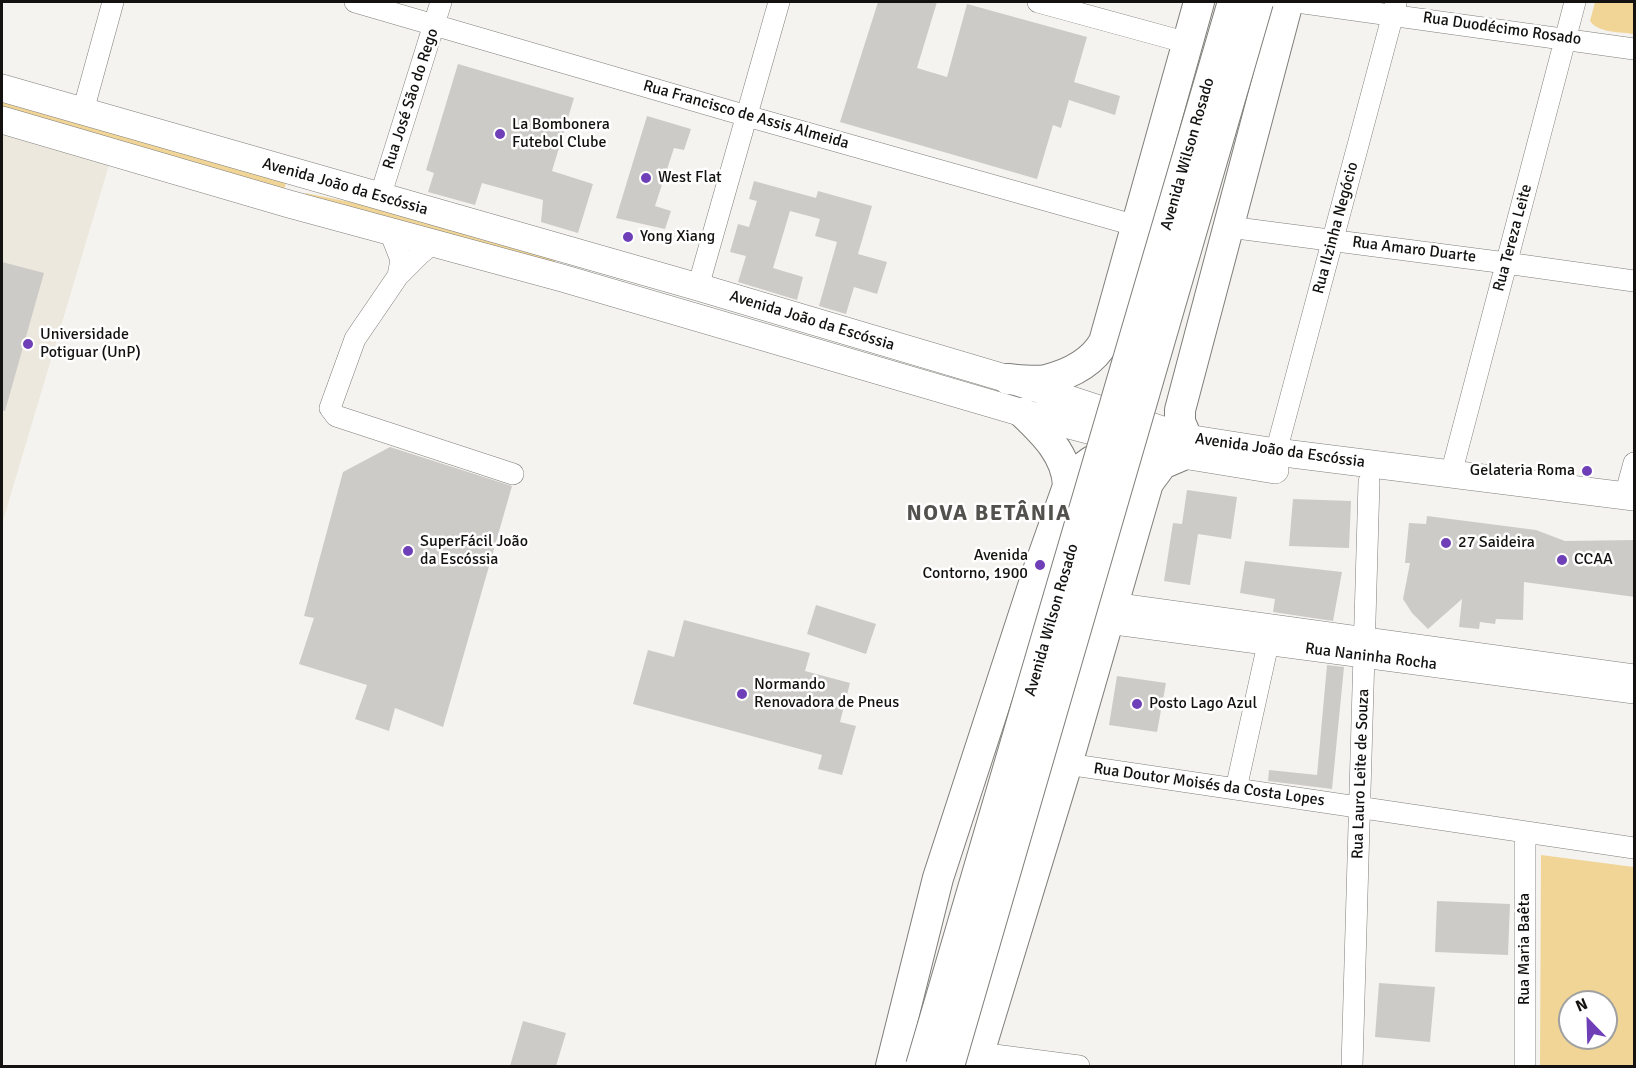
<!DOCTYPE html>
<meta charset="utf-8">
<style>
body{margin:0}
#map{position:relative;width:1636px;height:1068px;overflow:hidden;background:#f5f3ef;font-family:Signika,sans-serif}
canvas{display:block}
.frame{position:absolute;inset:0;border:3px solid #131211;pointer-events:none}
.north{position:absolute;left:1558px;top:990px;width:60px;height:60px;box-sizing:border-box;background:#fff;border:2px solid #a1a0a0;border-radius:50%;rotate:337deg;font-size:16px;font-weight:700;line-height:24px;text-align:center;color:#131211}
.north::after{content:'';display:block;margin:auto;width:21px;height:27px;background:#6e3fb7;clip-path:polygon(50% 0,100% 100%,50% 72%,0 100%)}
</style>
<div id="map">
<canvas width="1636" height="1068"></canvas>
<div class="frame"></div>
<div class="north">N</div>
</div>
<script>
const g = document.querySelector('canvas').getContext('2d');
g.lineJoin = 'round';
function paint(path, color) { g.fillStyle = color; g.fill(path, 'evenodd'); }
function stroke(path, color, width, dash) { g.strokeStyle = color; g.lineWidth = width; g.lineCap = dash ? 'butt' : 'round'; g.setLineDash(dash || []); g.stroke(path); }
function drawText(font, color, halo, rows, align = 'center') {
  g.font = font + ' Signika,sans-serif'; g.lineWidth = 5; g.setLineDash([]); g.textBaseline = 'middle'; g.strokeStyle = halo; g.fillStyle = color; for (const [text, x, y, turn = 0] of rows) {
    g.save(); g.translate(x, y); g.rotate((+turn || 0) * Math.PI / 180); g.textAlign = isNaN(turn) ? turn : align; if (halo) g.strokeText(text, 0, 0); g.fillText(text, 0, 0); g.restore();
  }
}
const built = new Path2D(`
 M2,134L109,165L2,524Z`);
const green = new Path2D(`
 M1595,2H1634V34C1621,32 1598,33 1590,21Z
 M2,95L287,178L284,191L2,110Z
 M305,193L355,203L555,259L554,266L306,196Z
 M1541,855L1634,867V1066H1540ZM1570,1002H1606V1038H1570Z`);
const building = new Path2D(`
 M878,2H937L917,68L947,77L967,4L1087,37L1074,82L1120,96L1115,115L1069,100L1061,128L1053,125L1037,179L840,122Z
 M458,64L574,98L552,171L593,184L578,233L541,222L543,200L482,183L475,205L428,192L434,173L426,170Z
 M647,116L691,129L684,150L674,148L655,206L671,211L665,229L616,218Z
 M754,181L816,198L818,191L872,206L858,254L887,262L877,294L854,287L846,314L819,306L837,242L815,236L820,219L790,211L773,268L803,277L797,300L738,282L746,256L730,252L738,224L749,227L757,201L749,199Z
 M2,262L44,273L5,411L2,410Z
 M390,447L512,486L443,727L395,708L389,731L355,719L367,685L299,664L314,618L304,616L343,472Z
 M1187,490L1237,497L1231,539L1198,534L1190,585L1164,581L1173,523L1182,524Z
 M1293,499L1351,501L1349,548L1289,546Z
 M1427,516L1536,530L1565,541L1635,540V597L1524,582L1523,620L1496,619L1495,624L1480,622L1479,629L1459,627L1462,599L1428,629L1412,613L1403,599L1410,563H1405L1409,523L1426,524Z
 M1245,561L1342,572L1333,621L1273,612L1275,599L1240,593Z
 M816,605L876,624L866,654L807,634Z
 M684,620L810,653L805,671L850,683L840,722L856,726L842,775L818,769L822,755L633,704L648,650L674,657Z
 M1327,665L1344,667L1332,789L1268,781L1269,770L1317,775Z
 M1117,676L1166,683L1157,732L1109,725Z
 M1437,901L1510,904L1508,955L1435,952Z
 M1379,983L1435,987L1430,1042L1375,1037Z
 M523,1021L566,1033L556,1066H510Z`);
const minor = new Path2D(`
 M355,2L747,116L1137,226
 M1038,2L1188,43
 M1297,2L1634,49
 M83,111L113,2
 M380,197L441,2
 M1229,227L1506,263L1634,281
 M390,232L401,260L398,276
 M435,242L420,254L398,276L355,339L330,408L336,416L513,474
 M698,287L779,2
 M1276,452L1396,3
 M1451,474L1575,2
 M1625,496L1634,463
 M1112,603L1634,675
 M1107,623L1634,693
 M1067,764L1634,848
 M1236,789L1268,644
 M979,1053L1079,1066
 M1352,1066L1369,482
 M1525,1066V832`);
const major = new Path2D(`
 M2,88L698,287L1008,379L1187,438L1276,452L1634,497
 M2,120L289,204L562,278L1023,413L1183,455L1275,470`);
const highway = new Path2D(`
 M1008,379C1020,380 1034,382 1046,380C1070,374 1092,363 1104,342L1199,2
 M1023,413C1044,433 1067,455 1068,486
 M1187,438L1180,422V410L1288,2
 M891,1066L938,878L1040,565L1068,486L1077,472L1092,461L1103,459L1122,461L1142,470L1148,483
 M975,1066L1067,764L1148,483L1162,464L1183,455`);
const highwayBridge = new Path2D(`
 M921,1066L1233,2
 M949,1066L1258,2`);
const markers = [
 [500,134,6,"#6e3fb7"],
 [646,178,6,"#6e3fb7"],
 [628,237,6,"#6e3fb7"],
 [28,344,6,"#6e3fb7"],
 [1587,471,6,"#6e3fb7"],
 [1446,543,6,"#6e3fb7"],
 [408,551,6,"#6e3fb7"],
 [1562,560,6,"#6e3fb7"],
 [1040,565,6,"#6e3fb7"],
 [742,694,6,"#6e3fb7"],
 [1137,704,6,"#6e3fb7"]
];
const streetNames = [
 ["Rua Duodécimo Rosado",1502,29,8],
 ["Rua José São do Rego",411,99,-72],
 ["Rua Francisco de Assis Almeida",746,115,16],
 ["Avenida Wilson Rosado",1188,154,-74],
 ["Avenida João da Escóssia",345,187,16],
 ["Rua Ilzinha Negócio",1336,228,-75],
 ["Rua Tereza Leite",1513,238,-75],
 ["Rua Amaro Duarte",1414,250,7],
 ["Avenida João da Escóssia",812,321,17],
 ["Avenida João da Escóssia",1280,451,8],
 ["Avenida Wilson Rosado",1052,620,-74],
 ["Rua Naninha Rocha",1371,657,7],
 ["Rua Lauro Leite de Souza",1361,774,-88],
 ["Rua Doutor Moisés da Costa Lopes",1209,785,8],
 ["Rua Maria Baêta",1525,949,-90]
];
const poiNames = [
 ["La Bombonera",512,125],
 ["Futebol Clube",512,143],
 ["West Flat",658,178],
 ["Yong Xiang",640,237],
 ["Universidade",40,335],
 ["Potiguar (UnP)",40,353],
 ["Gelateria Roma",1575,471,"right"],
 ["SuperFácil João",420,542],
 ["da Escóssia",420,560],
 ["27 Saideira",1458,543],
 ["Avenida",1028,556,"right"],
 ["Contorno, 1900",1028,574,"right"],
 ["CCAA",1574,560],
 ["Normando",754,685],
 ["Renovadora de Pneus",754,703],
 ["Posto Lago Azul",1149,704]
];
const districtNames = [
 ["NOVA BETÂNIA",989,514]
];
paint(built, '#ede8dd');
paint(green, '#f0d597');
paint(building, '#cdcbc7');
stroke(minor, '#7f7e7a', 22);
stroke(major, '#7f7e7a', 28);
stroke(highway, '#7f7e7a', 32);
stroke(minor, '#fff', 21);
stroke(major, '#fff', 27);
stroke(highway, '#fff', 30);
stroke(highwayBridge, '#7f7e7a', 32, []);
stroke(highwayBridge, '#fff', 30);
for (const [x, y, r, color] of markers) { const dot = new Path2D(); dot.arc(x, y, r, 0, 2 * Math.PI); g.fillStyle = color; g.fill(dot); stroke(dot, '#fff', 2); }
drawText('16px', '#131211', '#fff', streetNames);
drawText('16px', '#131211', '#fff', poiNames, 'left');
g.letterSpacing = '1.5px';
drawText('bold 22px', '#52514d', '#fff', districtNames);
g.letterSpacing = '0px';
</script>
